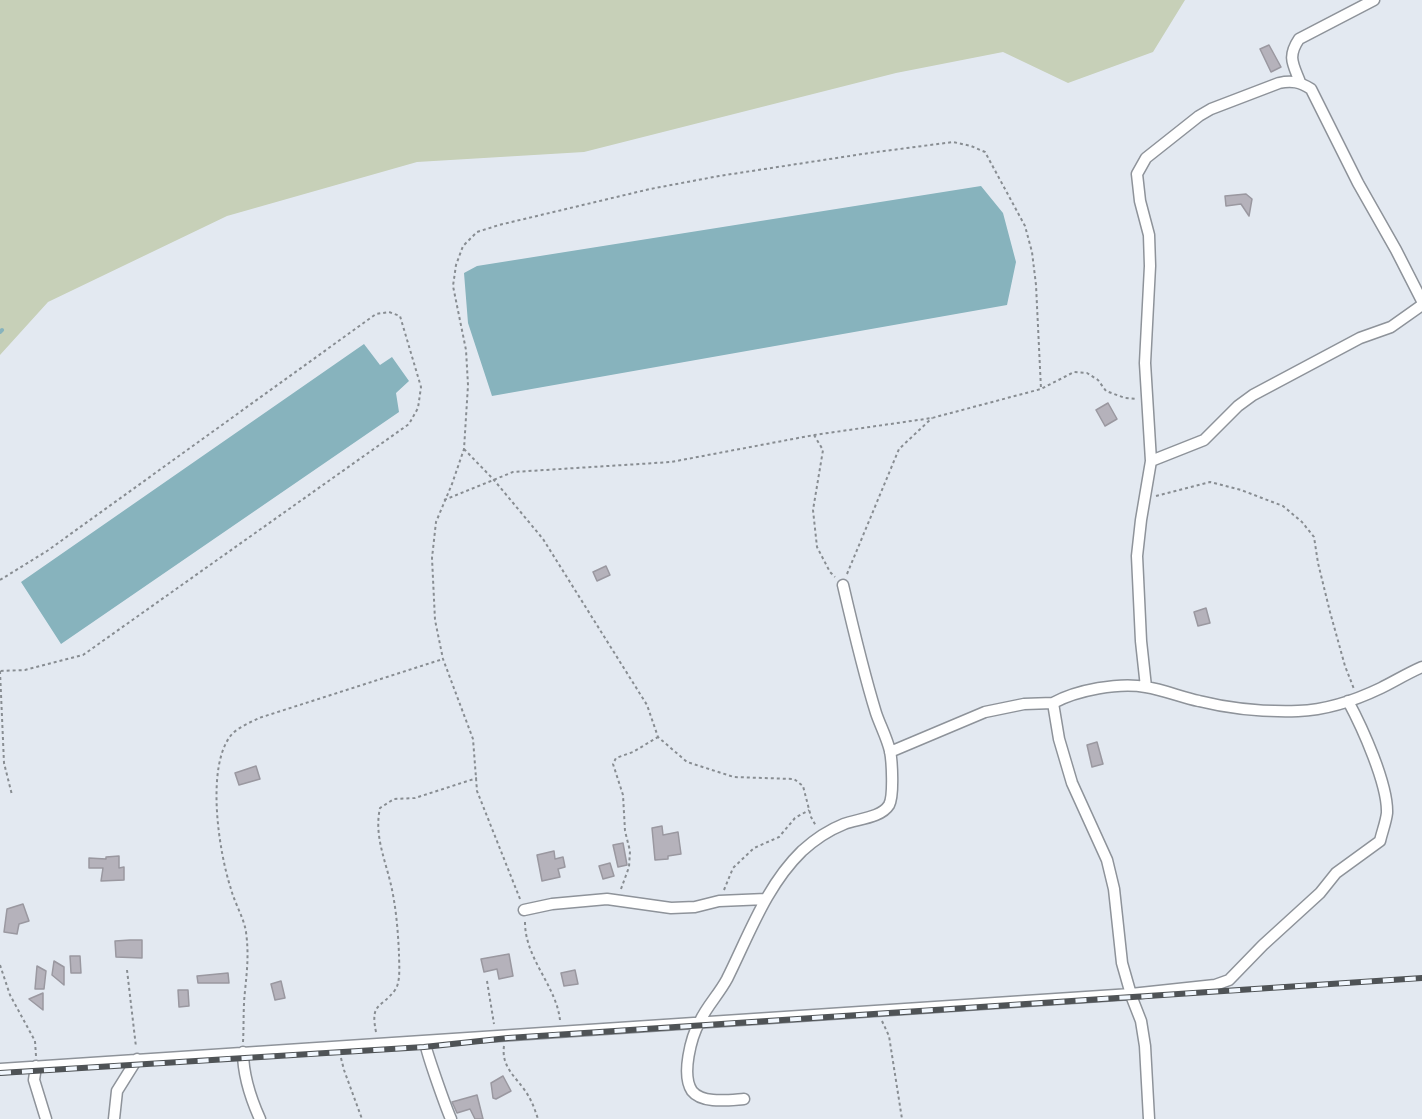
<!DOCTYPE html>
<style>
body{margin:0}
canvas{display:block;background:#e3e9f1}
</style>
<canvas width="1422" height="1119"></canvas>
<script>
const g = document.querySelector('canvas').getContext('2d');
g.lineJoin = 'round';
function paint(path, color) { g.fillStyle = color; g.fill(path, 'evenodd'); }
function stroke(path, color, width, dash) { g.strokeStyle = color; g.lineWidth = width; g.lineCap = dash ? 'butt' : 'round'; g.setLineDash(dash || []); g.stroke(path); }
const green = new Path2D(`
 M0,0H1185L1153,52L1068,83L1003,52L896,73L584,152L417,162L227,216L48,302L0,355Z`);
const water = new Path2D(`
 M981,186L1003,213L1016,262L1007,305L492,396L468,323L464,273L477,266Z
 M364,344L380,365L392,357L409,381L396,393L399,412L61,644L21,582Z`);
const stream = new Path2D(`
 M0,332L2,330`);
const building = new Path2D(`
 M1269,45L1281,67L1271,72L1260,49Z
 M1246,194L1252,199L1249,216L1241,204L1226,206L1225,196Z
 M1108,403L1117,419L1105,426L1096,410Z
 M606,566L610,575L597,581L593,572Z
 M1206,608L1210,623L1198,626L1194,612Z
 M1097,742L1103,764L1092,767L1087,745Z
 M256,766L260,779L239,785L235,773Z
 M662,826L663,835L678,832L681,854L668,856V859L655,860L652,828Z
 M623,843L627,865L618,867L613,845Z
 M554,851L555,859L563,857L565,867L558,869L560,877L542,881L537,855Z
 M119,856V868L124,867V880L101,881L103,868H89V858L106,859V857Z
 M610,863L614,876L603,879L599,866Z
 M23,904L29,921L19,924L17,934L4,932L7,909Z
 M130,940H142V958L116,957L115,941Z
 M509,954L513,976L499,979L497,969L484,972L481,959Z
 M70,956H80L81,973H71Z
 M54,961L64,967V985L52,975Z
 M37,966L46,971L44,989H35Z
 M575,970L578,984L564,986L561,973Z
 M228,973L229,983H198L197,976Z
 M281,981L285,998L275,1000L271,984Z
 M178,990H188L189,1006L179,1007Z
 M43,993V1010L29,999Z
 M503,1076L511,1091L496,1099L493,1098L491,1083Z
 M477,1095L483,1119H475L470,1109L457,1113L452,1102Z`);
const path = new Path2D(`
 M814,435L823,450L813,510L817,547L830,572L835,577
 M464,449L494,480L543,539L647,705L658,737L687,762L734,777L794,779L803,786L811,817L816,826
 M1156,496L1210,482L1241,490L1283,506L1302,522L1314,537L1318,563L1330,612L1345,666L1354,689
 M444,500L513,472L671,462L814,435L932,418L1041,389L1074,372L1087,373L1098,380L1106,391L1125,398L1137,399
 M847,574L899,449L932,418
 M0,580L47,551L376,314L389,312L400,316L421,387L418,408L409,424L83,655L25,670L0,671
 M0,671L4,763L12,795
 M621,889L629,867L630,851L625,831L623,795L613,764L616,758L633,752L658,737
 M724,890L733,868L754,848L779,837L795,818L809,810
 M520,899L477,791L473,739L443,659L435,620L432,558L436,522L452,484L464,449L468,385L466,350L453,286L456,265L463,246L477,232L499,225L650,189L719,176L869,153L953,142L971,146L985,152L1025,226L1032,252L1036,285L1041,389
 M525,922C525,959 556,985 560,1020
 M0,965L10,995L35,1041L36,1056
 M127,970L136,1047
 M487,981L494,1024
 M882,1021L889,1036L902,1119
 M376,1032C370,1002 381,1009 395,990C401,982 399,964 399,954C398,931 396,907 391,885C385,859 374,835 380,808L394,799L415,798L477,778
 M243,1042C244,1025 243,1008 245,991C247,970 249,955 246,932C244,918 235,904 231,889C219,853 205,765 232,734C239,727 251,722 259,718L443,659
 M504,1046C501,1067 516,1077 526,1092C532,1101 535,1110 538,1119
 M341,1058L344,1070L362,1119`);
const street = new Path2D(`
 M1300,82C1293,64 1287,57 1299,39L1374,0
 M1151,461L1204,440L1238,406L1253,395L1360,338L1391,327L1422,305
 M1146,687L1141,641L1137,556L1141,520L1151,461L1145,363L1150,266L1149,235L1140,201L1137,174L1146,158L1199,116L1211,109L1279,83C1292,80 1300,82 1311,89L1358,183L1396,250L1422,301
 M890,752L985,712L1024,704L1053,703
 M524,910L552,904L607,899L671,908L695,907L719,901L766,899
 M425,1041C424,1047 447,1110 451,1119
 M243,1052C243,1075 251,1099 260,1119
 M36,1066L34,1080L46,1119
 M0,1069L1131,994L1215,985L1229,980L1263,945L1320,893L1336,873L1380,841C1382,832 1386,822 1387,813C1388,784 1362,727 1348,701
 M744,1099C729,1100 702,1104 692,1091C681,1075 691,1037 700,1021C707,1006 719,994 727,979C749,935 766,886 802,851C814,840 829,830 844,824C857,819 881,818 889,805C894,796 892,761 890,751C887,738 880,725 876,713C863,671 853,628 843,585
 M114,1119L117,1091L137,1059
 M1149,1119L1145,1046L1141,1021L1132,998L1122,963L1114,889L1107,860L1072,783L1059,739L1053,703C1077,690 1119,682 1146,687C1164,690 1181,697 1199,701C1231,709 1265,712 1298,711C1327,710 1356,700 1381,688C1395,681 1408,673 1422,667`);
const rail = new Path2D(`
 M0,1073L424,1047L508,1038L1422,978`);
paint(green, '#c7d0b8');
paint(water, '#87b3bd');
stroke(stream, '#87b3bd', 4);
paint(building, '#b5b2bb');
stroke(building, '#9a98a0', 1.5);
stroke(street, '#8e939a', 13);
stroke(path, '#888d92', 2, [3, 3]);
stroke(street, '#fff', 10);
stroke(rail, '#4f5356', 6);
stroke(rail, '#f1f7fe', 4, [11]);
</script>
